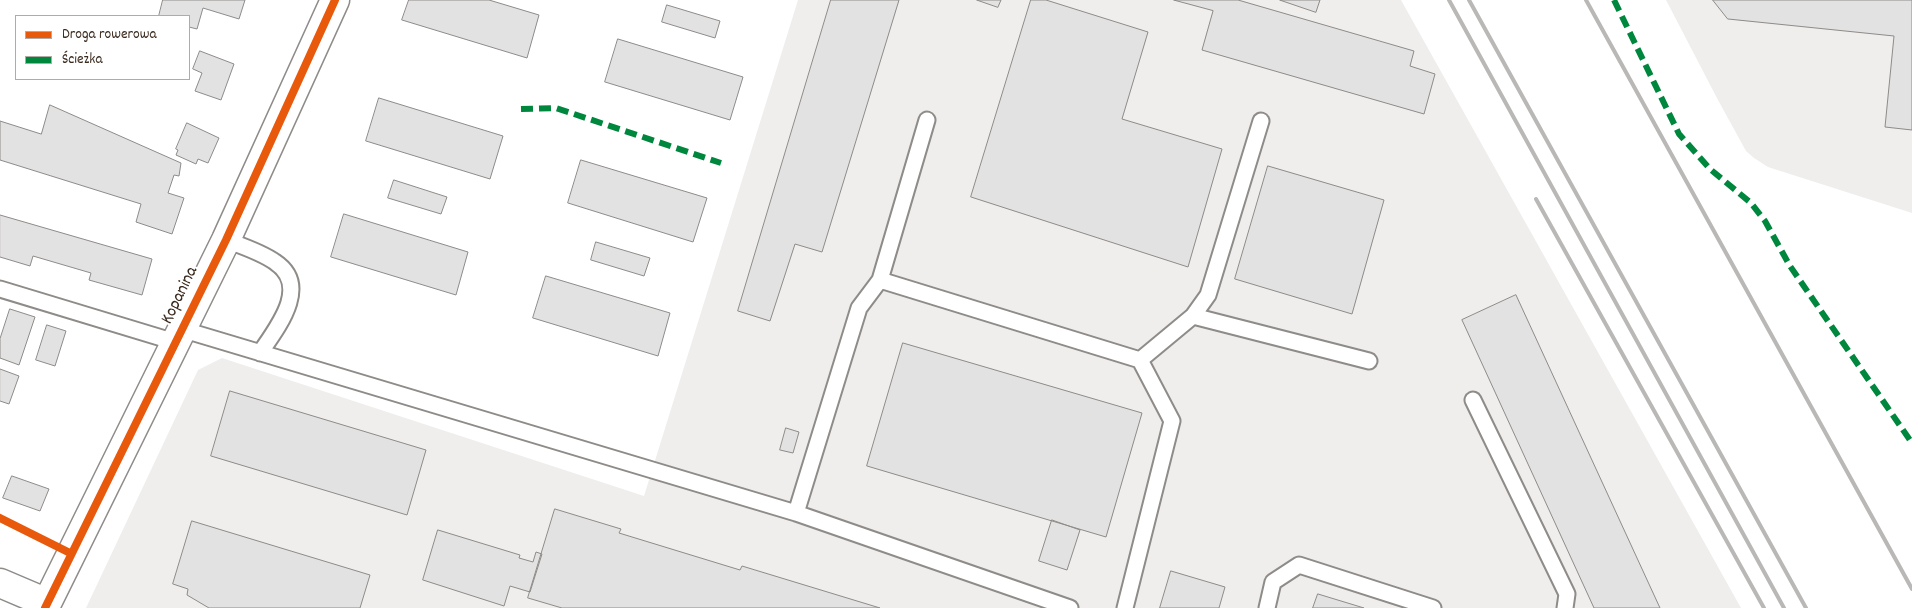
<!DOCTYPE html>
<meta charset="utf-8">
<style>
body{margin:0}
#map{position:relative;width:1912px;height:608px;overflow:hidden;background:#fff;font-family:Dekko,sans-serif}
canvas{display:block}
.legend{position:absolute;left:15px;top:15px;width:175px;height:65px;box-sizing:border-box;background:#fff;border:1px solid #b1aaa5;margin:0;padding:6px 9px;list-style:none;font-size:15px;color:#3b2a1e}
.legend li{display:flex;align-items:center;gap:10px;height:25px}
.legend b{width:25px;border:1px solid #b1aaa5}
</style>
<div id="map">
<canvas width="1912" height="608"></canvas>
<ul class="legend">
<li><b style="height:6px;background:#e8590c"></b>Droga rowerowa</li>
<li><b style="height:6px;background:#00873e"></b>Ścieżka</li>
</ul>
</div>
<script>
const g = document.querySelector('canvas').getContext('2d');
g.lineJoin = 'round';
function paint(path, color) { g.fillStyle = color; g.fill(path, 'evenodd'); }
function stroke(path, color, width, dash) { g.strokeStyle = color; g.lineWidth = width; g.lineCap = dash ? 'butt' : 'round'; g.setLineDash(dash || []); g.stroke(path); }
function drawText(font, color, halo, rows, align = 'center') {
  g.font = font + ' Dekko,sans-serif'; g.lineWidth = 4; g.setLineDash([]); g.textBaseline = 'middle'; g.strokeStyle = halo; g.fillStyle = color; for (const [text, x, y, turn = 0] of rows) {
    g.save(); g.translate(x, y); g.rotate((+turn || 0) * Math.PI / 180); g.textAlign = isNaN(turn) ? turn : align; if (halo) g.strokeText(text, 0, 0); g.fillText(text, 0, 0); g.restore();
  }
}
const built = new Path2D(`
 M798,0H1401L1741,608H86L198,370L222,358L644,496Z
 M1666,0H1912V213L1768,167L1754,158L1746,151L1718,100Z`);
const building = new Path2D(`
 M163,0H245L239,19L203,8L197,29L189,27V16H159Z
 M409,0H489L539,15L527,58L402,20Z
 M831,0H899L822,252L795,244L770,321L738,311Z
 M977,0H1001L998,7Z
 M1031,0H1046L1148,32L1122,119L1222,149L1188,267L971,197Z
 M1174,0H1238L1414,51L1410,66L1435,74L1424,114L1202,50L1213,11Z
 M1280,0H1320L1316,12Z
 M1713,0H1912V130L1885,127L1894,36L1728,19Z
 M667,5L720,21L715,38L662,22Z
 M618,39L743,77L730,120L605,82Z
 M200,51L234,64L221,100L195,91L202,73L193,69Z
 M379,98L503,136L490,179L366,141Z
 M50,105L181,163L179,176L174,175L168,193L184,198L172,234L136,222L141,204L0,160V121L41,134Z
 M187,123L219,138L208,163L198,159L196,164L176,155L178,150L176,149Z
 M581,160L707,198L693,242L568,203Z
 M1268,166L1384,200L1352,314L1235,279Z
 M394,180L447,197L441,214L388,198Z
 M344,214L468,252L456,295L331,257Z
 M0,215L152,259L142,295L89,280L91,273L33,256L30,266L0,257Z
 M596,242L650,258L644,276L591,260Z
 M546,276L670,313L658,356L533,318Z
 M1516,295L1660,608H1594L1462,320Z
 M10,309L35,317L19,365L0,358V339Z
 M47,325L66,331L55,366L36,360Z
 M903,343L1142,413L1106,537L867,466Z
 M0,369L19,376L9,404L0,401Z
 M230,391L426,450L407,515L211,456Z
 M786,428L799,432L793,453L780,450Z
 M12,476L49,489L40,511L3,498Z
 M555,509L621,529L619,533L740,570L742,566L880,608H562L528,598Z
 M1052,520L1080,530L1067,570L1039,561Z
 M192,521L370,575L360,608H209L187,595L188,589L173,584Z
 M438,530L520,555L519,558L533,562L536,552L542,554L530,592L510,586L504,606L423,580Z
 M1171,571L1225,587L1219,608H1160Z
 M1318,594L1364,608H1313Z`);
const lane = new Path2D(`
 M1261,121L1208,295L1193,316L1369,361
 M226,240C242,246 261,252 275,262C311,286 277,328 260,353
 M880,280L1140,360L1172,421L1125,608
 M0,289L175,342
 M181,329L796,513L1070,608
 M1140,360L1193,316
 M1473,400L1567,594L1565,608
 M796,513L859,308L880,280L927,120
 M1267,608L1273,582L1299,565L1433,608`);
const secondary = new Path2D(`
 M0,583L47,603L226,240L335,0`);
const rail = new Path2D(`
 M1449,0L1784,608
 M1469,0L1806,608
 M1586,0L1912,589
 M1536,199L1764,608`);
const quiet = new Path2D(`
 M1614,0L1679,134L1710,169L1751,203L1765,221L1790,266L1912,443
 M521,109L556,108L721,163`);
const cycleway = new Path2D(`
 M0,518L70,553
 M45,608L226,240L335,0`);
const streetNames = [
 ["Kopanina",181,296,-64]
];
paint(built, '#efeeed');
paint(building, '#e3e2e2');
stroke(building, '#8e8b88', 1);
stroke(lane, '#8e8b88', 19);
stroke(secondary, '#8e8b88', 31);
stroke(lane, '#fff', 15);
stroke(secondary, '#fff', 28);
stroke(rail, '#b9b8b6', 4);
stroke(quiet, '#00873e', 6, [12, 6]);
stroke(cycleway, '#e8590c', 8);
drawText('18px', '#3b2a1e', '#fff', streetNames);
</script>
